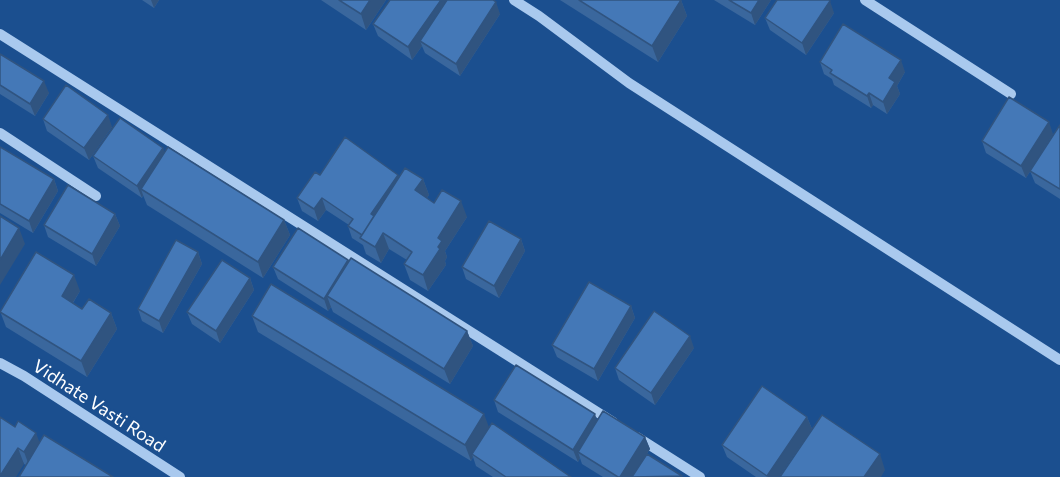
<!DOCTYPE html>
<style>
body{margin:0}
canvas{display:block;background:#1b4f8f}
</style>
<canvas width="1060" height="477"></canvas>
<script>
const g = document.querySelector('canvas').getContext('2d');
g.lineJoin = 'round';
function stroke(path, color, width, dash) { g.strokeStyle = color; g.lineWidth = width; g.lineCap = dash ? 'butt' : 'round'; g.setLineDash(dash || []); g.stroke(path); }
function paint(path, color) { g.fillStyle = color; g.fill(path, 'evenodd'); }
function drawText(font, color, halo, rows, align = 'center') {
  g.font = font + ' Commissioner,sans-serif'; g.lineWidth = 5; g.setLineDash([]); g.textBaseline = 'middle'; g.strokeStyle = halo; g.fillStyle = color; for (const [text, x, y, turn = 0] of rows) {
    g.save(); g.translate(x, y); g.rotate((+turn || 0) * Math.PI / 180); g.textAlign = isNaN(turn) ? turn : align; if (halo) g.strokeText(text, 0, 0); g.fillText(text, 0, 0); g.restore();
  }
}
const minor = new Path2D(`
 M514,0L539,16L629,83L1060,360
 M865,0L1011,94
 M0,34L613,422
 M0,133L96,196
 M0,363L24,376L180,477
 M637,437L700,477`);
const wall = new Path2D(`
 M142,0H159L154,8Z
 M321,0H386L366,30Z
 M560,0H681L687,16L658,62Z
 M714,0H771L755,25Z
 M834,13L806,55L770,30L765,18Z
 M500,14L460,76L425,53L422,46L412,60L378,36L373,24Z
 M0,54L49,93L35,116L0,94Z
 M820,62L905,72L897,86L900,94L887,114L873,105L871,108L834,85L832,79L824,74Z
 M43,119L112,127L89,160L47,131Z
 M1060,125V199L1035,183L1030,171Z
 M1053,134L1026,178L986,153L982,141Z
 M0,147L54,179L58,191L33,233L0,213Z
 M165,152L284,220L290,235L263,278L147,205L143,195L142,198L98,168L93,156Z
 M320,175H398L399,178L423,179L429,195L427,198L434,203L467,217L445,251L447,257L445,261L446,265L428,291L410,280L404,264L407,260L389,249L381,263L366,254L363,245L352,238L348,226L349,225L326,210L318,221L302,211L297,198Z
 M115,214L120,226L96,266L48,237L44,225Z
 M521,239L525,251L499,298L466,279L462,267Z
 M198,252L202,264L163,333L142,321L138,309Z
 M348,260L349,262L467,331L473,346L450,384L333,312L331,307L328,311L278,279L273,267Z
 M250,278L254,290L220,343L192,324L187,312Z
 M80,291L73,303L82,309L111,313L117,329L87,377L6,327L0,311Z
 M631,306L635,318L598,381L557,357L552,345Z
 M252,316L489,428L571,477H493L476,466L473,457L471,461L258,332Z
 M694,348L655,405L619,380L615,368Z
 M494,400L597,421L645,437L650,449L632,477H603L582,464L580,458L578,462L498,412Z
 M807,417L812,429L779,477H756L727,457L722,445Z
 M0,418L40,443L26,465L24,464Z`);
const shadedWall = new Path2D(`
 M151,0H159L154,8Z
 M370,0H386L366,30L361,14Z
 M441,0H454L420,41L422,46L412,60L408,47Z
 M681,0L687,16L658,62L652,46Z
 M759,0H771L755,25L751,13Z
 M830,1L834,13L806,55L802,43Z
 M496,2L500,14L460,76L456,64Z
 M901,60L905,72L897,86L900,94L887,114L883,102L889,78Z
 M44,81L49,93L35,116L30,104Z
 M869,93L873,105L871,108L867,96Z
 M108,115L112,127L89,160L84,148Z
 M1049,122L1053,134L1026,178L1021,166Z
 M163,148L168,160L141,189L143,195L142,198L137,186Z
 M398,175L402,187L374,221L371,214Z
 M54,179L58,191L33,233L29,221Z
 M423,179L429,195L421,206L415,190Z
 M322,198L326,210L318,221L314,209Z
 M461,201L467,217L445,251L447,257L445,261L446,265L428,291L423,275L438,247V238Z
 M115,214L120,226L96,266L92,254Z
 M284,220L290,235L263,278L258,262Z
 M19,228L25,244L0,285V260Z
 M383,233L389,249L381,263L375,247Z
 M521,239L525,251L499,298L494,286Z
 M198,252L202,264L163,333L159,321Z
 M348,260L353,272L327,296L331,307L328,311L324,299Z
 M74,275L80,291L67,312L62,296Z
 M250,278L254,290L220,343L216,331Z
 M631,306L635,318L598,381L594,369Z
 M111,313L117,329L87,377L81,361Z
 M467,331L473,346L450,384L444,369Z
 M690,336L694,348L655,405L651,393Z
 M484,414L490,430L472,454L473,457L471,461L465,445Z
 M595,414L599,426L578,452L580,458L578,462L573,450Z
 M807,417L812,429L779,477H768L767,476Z
 M36,433L42,449L30,468L24,452Z
 M645,437L650,449L632,477H620Z
 M18,448L24,464L16,477H0Z
 M880,454L885,470L881,477H864Z`);
const building = new Path2D(`
 M339,0H370L361,14Z
 M390,0H441L408,47L373,24Z
 M447,0H493L496,2L456,64L420,41Z
 M579,0H681L652,46Z
 M729,0H759L751,13Z
 M777,0H829L830,1L802,43L765,18Z
 M843,24L901,60L889,78L895,82L883,102L869,93L867,96L830,73L832,70L820,62Z
 M0,54L44,81L30,104L0,85Z
 M66,85L108,115L84,148L43,119Z
 M1009,97L1049,122L1021,166L982,141Z
 M120,118L163,148L137,186L93,156Z
 M1060,125V189L1030,171Z
 M345,137L398,175L371,214L374,216L362,235L348,226L353,219L322,198L314,209L297,198L315,172L320,175Z
 M0,147L54,179L29,221L0,204Z
 M168,147L284,220L258,262L141,189Z
 M405,168L423,179L415,190L434,203L442,190L461,201L438,238L442,241L438,247L440,249L423,275L404,264L412,252L383,233L375,247L360,238Z
 M68,185L115,214L92,254L44,225Z
 M0,216L19,228L0,260Z
 M489,221L521,239L494,286L462,267Z
 M298,228L348,260L324,299L273,267Z
 M176,240L198,252L159,321L138,309Z
 M36,252L74,275L62,296L82,309L89,299L111,313L81,361L0,312Z
 M351,258L467,331L444,369L327,296Z
 M222,260L250,278L216,331L187,312Z
 M589,282L631,306L594,369L552,345Z
 M271,284L484,414L465,445L252,316Z
 M654,311L690,336L651,393L615,368Z
 M516,365L595,414L573,450L494,400Z
 M762,386L807,417L767,476L722,445Z
 M603,411L645,437L620,477H618L578,452Z
 M822,415L880,454L864,477H780Z
 M0,417L15,427L18,421L36,433L24,452L18,448L0,476Z
 M492,423L571,477H506L472,454Z
 M44,435L113,477H19Z
 M647,454L682,476L632,477Z`);
const streetNames = [
 ["Vidhate Vasti Road",99,406,33]
];
stroke(minor, '#a9c9ee', 10);
paint(wall, '#3a679d');
paint(shadedWall, '#305480');
paint(building, '#4478b7');
stroke(building, '#305480', 1.5);
drawText('18px', '#fff', '#1b4f8f', streetNames);
</script>
